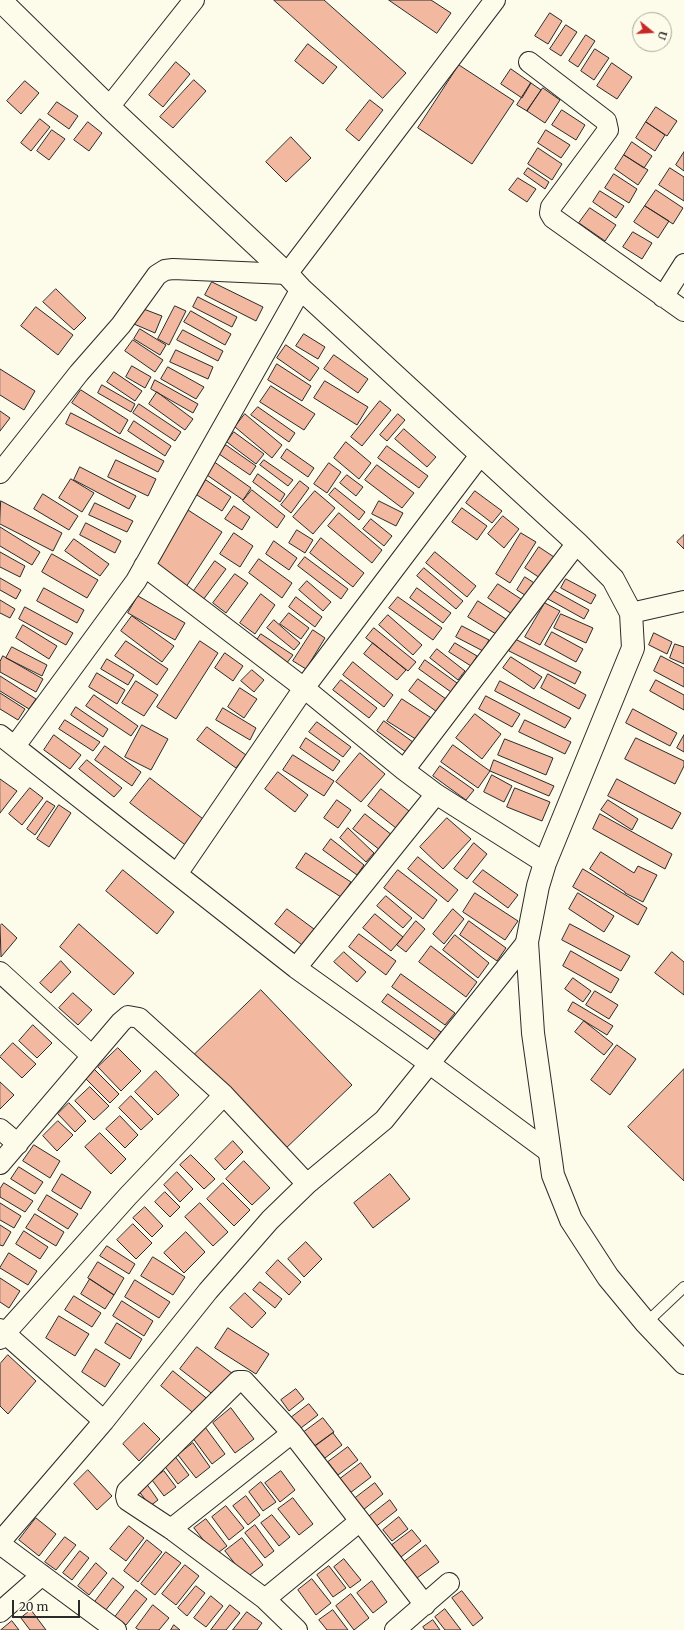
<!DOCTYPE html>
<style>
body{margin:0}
#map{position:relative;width:684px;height:1630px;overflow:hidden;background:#fdfbea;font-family:Merriweather,serif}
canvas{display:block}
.north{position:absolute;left:632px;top:12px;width:40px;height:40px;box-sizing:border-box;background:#fdfbea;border:1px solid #a9a89e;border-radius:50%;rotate:108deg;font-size:11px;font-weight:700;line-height:16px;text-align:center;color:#2b2b2b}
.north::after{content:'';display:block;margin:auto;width:14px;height:18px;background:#c62828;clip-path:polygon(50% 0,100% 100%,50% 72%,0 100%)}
.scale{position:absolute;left:12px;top:1600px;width:68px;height:18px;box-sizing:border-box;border:2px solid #2b2b2b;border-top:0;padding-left:5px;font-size:12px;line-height:14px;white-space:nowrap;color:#2b2b2b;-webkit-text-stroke:3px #fdfbea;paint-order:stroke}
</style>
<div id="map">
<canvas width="684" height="1630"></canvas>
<div class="north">U</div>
<div class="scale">20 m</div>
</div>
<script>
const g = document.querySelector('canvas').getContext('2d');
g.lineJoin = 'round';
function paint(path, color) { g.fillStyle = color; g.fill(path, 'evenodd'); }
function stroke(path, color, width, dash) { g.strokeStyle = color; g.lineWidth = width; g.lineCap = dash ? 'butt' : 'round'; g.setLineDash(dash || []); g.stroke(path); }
const building = new Path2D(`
 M274,0H324L406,73L383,98Z
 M389,0H431L451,13L437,33Z
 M550,13L562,21L548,44L535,36Z
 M566,25L577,32L561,56L550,49Z
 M586,35L595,41L578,67L569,61Z
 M308,44L337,67L323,84L295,61Z
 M595,49L609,58L594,80L581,71Z
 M176,62L190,74L163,107L149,95Z
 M612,63L632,77L617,99L597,86Z
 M459,65L514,101L472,164L418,128Z
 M511,69L531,83L522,98L501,84Z
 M194,80L206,91L173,128L160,117Z
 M25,81L39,93L21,114L7,101Z
 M531,83L541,90L527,111L517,105Z
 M543,88L560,100L545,123L527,111Z
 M370,100L383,110L359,141L346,130Z
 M57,102L78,116L69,129L48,114Z
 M656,107L677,121L667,136L646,122Z
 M562,110L585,125L576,140L552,125Z
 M40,119L50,127L31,151L21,143Z
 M88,122L102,133L89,151L74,140Z
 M646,122L665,135L655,151L636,138Z
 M52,130L65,139L49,160L37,151Z
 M546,130L570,145L561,158L538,143Z
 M291,137L311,158L286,182L266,162Z
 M632,142L652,156L644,168L624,155Z
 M538,148L562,164L552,180L528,164Z
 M684,152V171L676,165Z
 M624,155L648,170L638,185L615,169Z
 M528,168L549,182L545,189L524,174Z
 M670,168L684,177V201L659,185Z
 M614,174L637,189L629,203L605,188Z
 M518,178L536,189L527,202L509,190Z
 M656,190L683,208L673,224L645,206Z
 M600,191L624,206L616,218L593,202Z
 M645,206L669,221L658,238L634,222Z
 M590,208L616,225L605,241L579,223Z
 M633,232L652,243L642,259L623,247Z
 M212,282L263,307L256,321L205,295Z
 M56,289L86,318L74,330L43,302Z
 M198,297L237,317L232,327L193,307Z
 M175,306L186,311L169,345L158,339Z
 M36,307L73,335L58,355L21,326Z
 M141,308L162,316L155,333L134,324Z
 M191,311L231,334L225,345L184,322Z
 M140,329L166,345L160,355L134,339Z
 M183,330L223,351L218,361L177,340Z
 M304,334L325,347L318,359L296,346Z
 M133,340L163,360L155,372L125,351Z
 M286,345L319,368L310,381L277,358Z
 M176,350L213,367L208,379L170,362Z
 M334,355L368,379L358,393L324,369Z
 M277,364L311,386L302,401L268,380Z
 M132,366L151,377L145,388L126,377Z
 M168,367L204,387L196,399L161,379Z
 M0,369L35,391L24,410L0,395Z
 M114,372L142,391L135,401L107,382Z
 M155,380L198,404L193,413L151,389Z
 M325,381L368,407L357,425L314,398Z
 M102,385L135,404L131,412L98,393Z
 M271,386L315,414L304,430L260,402Z
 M81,390L128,420L120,434L72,403Z
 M157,392L193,419L185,430L149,404Z
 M380,401L391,410L362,446L351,437Z
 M139,404L181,432L175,441L133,413Z
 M258,407L295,433L289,442L251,415Z
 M0,411L10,418L0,431Z
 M71,413L164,461L158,472L66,424Z
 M245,414L282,445L272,458L235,427Z
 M398,414L405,420L387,441L380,435Z
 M134,421L171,446L165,456L128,431Z
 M404,429L436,457L427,467L395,439Z
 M234,432L264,454L256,464L227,442Z
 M346,442L371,463L359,479L334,458Z
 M226,445L256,466L250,475L219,454Z
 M387,446L428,476L419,488L378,458Z
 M287,449L314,468L308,477L281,458Z
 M116,460L156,479L148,496L108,477Z
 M264,460L293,480L288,486L260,465Z
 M213,461L251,488L243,500L204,473Z
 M329,463L341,472L327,493L314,484Z
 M377,465L414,493L402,508L365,480Z
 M80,467L136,496L129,509L74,480Z
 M258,474L285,494L280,502L253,482Z
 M347,475L363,487L356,496L340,483Z
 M71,479L94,493L82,512L59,498Z
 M206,480L231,497L222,511L197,495Z
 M300,481L309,488L291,513L281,505Z
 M335,488L365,512L359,520L329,495Z
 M252,490L285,516L277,528L243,501Z
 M315,491L335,508L313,534L293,517Z
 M475,491L502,511L492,523L466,503Z
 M43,494L78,516L69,530L34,509Z
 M1,501L62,533L53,551L0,524Z
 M379,501L403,513L396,526L372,514Z
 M95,503L133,521L127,532L89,515Z
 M234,506L250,517L242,530L225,519Z
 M462,508L487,526L477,540L452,522Z
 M188,510L222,532L184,590L150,567Z
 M339,513L382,550L372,563L328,526Z
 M503,516L519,529L504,548L488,534Z
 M371,519L392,536L384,546L363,529Z
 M86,523L121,541L115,553L80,535Z
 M0,527L40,552L32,565L0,546Z
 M297,530L313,540L305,553L289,543Z
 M234,533L253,546L240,567L220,554Z
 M521,533L536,542L510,583L496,574Z
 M684,535V549L677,542Z
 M321,538L364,573L353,587L310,553Z
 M74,539L109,564L100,576L65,551Z
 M274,541L297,558L289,570L266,554Z
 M539,547L554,557L540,578L525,568Z
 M0,552L25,566L20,577L0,567Z
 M435,552L476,586L467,597L426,563Z
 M52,554L98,580L87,598L42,572Z
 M305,557L348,589L341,599L298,566Z
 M259,559L292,583L282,598L249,573Z
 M215,561L226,569L203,600L193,592Z
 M424,568L463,601L456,609L417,576Z
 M235,574L248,583L226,613L213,603Z
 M525,577L539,586L531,599L517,590Z
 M0,578L21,590L16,599L0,590Z
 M566,579L596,595L591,604L561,588Z
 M307,581L331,602L323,611L299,590Z
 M498,584L524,601L515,616L488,598Z
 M44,588L84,610L77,623L37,601Z
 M417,588L451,613L443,623L410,598Z
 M553,590L589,610L584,619L548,599Z
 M261,594L275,605L255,634L240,623Z
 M138,596L185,623L175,640L128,613Z
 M296,597L322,617L315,627L289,607Z
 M398,597L442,628L433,640L389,608Z
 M0,600L15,609L10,618L0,613Z
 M478,601L506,619L496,634L468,617Z
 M545,603L560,611L540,645L525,637Z
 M25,607L73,633L66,645L19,619Z
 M289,613L309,628L301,639L280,624Z
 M561,614L593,628L586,643L554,628Z
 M388,615L422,645L413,655L379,625Z
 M132,616L174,646L162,662L121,631Z
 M274,620L300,643L294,650L267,628Z
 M23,625L57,646L49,659L16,638Z
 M462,626L489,640L483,651L456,637Z
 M374,628L416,662L408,671L366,638Z
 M313,630L325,638L306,669L293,661Z
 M552,632L583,649L576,662L545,645Z
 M654,633L672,642L667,654L649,645Z
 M261,634L293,655L286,664L255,643Z
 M515,639L581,672L575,684L509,651Z
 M126,641L168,669L157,685L115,656Z
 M200,641L218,653L176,719L157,707Z
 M373,643L406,670L397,680L364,654Z
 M455,643L477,656L471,666L449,652Z
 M675,644L684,647V664L670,658Z
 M12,647L47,665L42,676L6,658Z
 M437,649L465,671L458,680L430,658Z
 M225,653L243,666L233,681L215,668Z
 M3,656L43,679L36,692L0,672V662Z
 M661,656L684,668V687L654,671Z
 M511,657L542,677L534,689L503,668Z
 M107,659L134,675L128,685L101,669Z
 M425,660L457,683L451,692L419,669Z
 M353,662L393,695L384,707L343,675Z
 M252,670L264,680L254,692L241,681Z
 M97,673L125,690L117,704L89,687Z
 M548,674L586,695L579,709L541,688Z
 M0,676L36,699L29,709L0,691Z
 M418,679L446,699L437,712L409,691Z
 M341,680L377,708L369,718L333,690Z
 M656,680L684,695V710L650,691Z
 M136,681L158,695L144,716L122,703Z
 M500,681L571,718L565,728L495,691Z
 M240,688L257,699L244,718L228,707Z
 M0,693L25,709L18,720L0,709Z
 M94,695L138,726L131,736L86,706Z
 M486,696L520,714L512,727L479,709Z
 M402,699L436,721L422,743L387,721Z
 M76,707L108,729L103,737L71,715Z
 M223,708L256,728L250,740L216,720Z
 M633,709L677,733L670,746L626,723Z
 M475,714L501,734L482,759L456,738Z
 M65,720L100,742L93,751L59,729Z
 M525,720L571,742L565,754L519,732Z
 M384,721L417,745L410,755L377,731Z
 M317,722L351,747L343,757L309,732Z
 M142,725L168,739L151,770L125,757Z
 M207,727L246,755L236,768L197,740Z
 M54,735L81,755L70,769L44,750Z
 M684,735V752L677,748Z
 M306,738L340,761L333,771L300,748Z
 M636,738L684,761V766L675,784L625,759Z
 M505,739L553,758L546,775L498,755Z
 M453,745L490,771L478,788L441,762Z
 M105,746L141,772L132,786L95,760Z
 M360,753L385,774L361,802L336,782Z
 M293,755L334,781L324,796L283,770Z
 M87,760L122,788L114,797L79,769Z
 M494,760L554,786L549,796L490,771Z
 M440,766L474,790L466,800L433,776Z
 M278,772L308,795L295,812L265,789Z
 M492,775L512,786L504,802L484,792Z
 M150,778L207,822L188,847L130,803Z
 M0,779L17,791L0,813Z
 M617,779L681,813L672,829L608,796Z
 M30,788L43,798L22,825L9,814Z
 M515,788L550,802L542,821L507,807Z
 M381,789L409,811L396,828L368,806Z
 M337,800L351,810L338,828L324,818Z
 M608,800L638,819L632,830L601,810Z
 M47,801L55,806L35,835L27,829Z
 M59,805L71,813L49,847L37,839Z
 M365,814L392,835L380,850L353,829Z
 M600,814L672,854L665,869L593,829Z
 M447,818L471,839L443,869L420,847Z
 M348,828L374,853L366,862L340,838Z
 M331,839L364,865L357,875L323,850Z
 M474,843L487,854L467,879L454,869Z
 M601,852L634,873L638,866L657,875L643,902L625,893V892L590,869Z
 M306,853L351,882L341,897L296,868Z
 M418,857L458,890L448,902L408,869Z
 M583,869L647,908L638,925L573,887Z
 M123,870L174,912L157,934L106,891Z
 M398,870L437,900L423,919L384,888Z
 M483,870L518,895L508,908L473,882Z
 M475,893L518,921L505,940L463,912Z
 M578,893L614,916L604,932L569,909Z
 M386,896L412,918L403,928L377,906Z
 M287,909L318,932L306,948L275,924Z
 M453,909L464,919L444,944L433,934Z
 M375,914L403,937L391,951L363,928Z
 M416,921L425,929L406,952L397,945Z
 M469,921L506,948L497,961L460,935Z
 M2,924L17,938L1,957L0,926Z
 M79,924L134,973L114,995L60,947Z
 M570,924L630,956L621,971L562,940Z
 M359,934L396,961L386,975L349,947Z
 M455,935L489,963L478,978L443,950Z
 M431,946L477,982L466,997L419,962Z
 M571,951L619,979L611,993L563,966Z
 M344,952L366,972L357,982L334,962Z
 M672,952L684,962V995L655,973Z
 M61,961L71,972L51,993L40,983Z
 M401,974L455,1013L445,1025L392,987Z
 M573,978L591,991L583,1002L565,989Z
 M261,990L352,1085L283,1151L193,1056Z
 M595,991L618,1005L609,1019L586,1005Z
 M73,993L92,1010L78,1025L59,1008Z
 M388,994L441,1032L435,1040L382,1002Z
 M573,1002L613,1026L607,1035L568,1011Z
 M584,1021L613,1044L604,1055L575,1032Z
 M33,1025L52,1043L37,1058L19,1041Z
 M13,1043L36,1064L22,1078L0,1057Z
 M617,1045L636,1059L610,1095L591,1080Z
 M118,1048L141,1071L121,1091L98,1067Z
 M94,1069L119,1094L110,1103L85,1078Z
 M684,1069V1181L628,1127Z
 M156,1071L179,1095L158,1115L135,1092Z
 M0,1082L14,1095L0,1109Z
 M90,1087L109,1106L94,1120L75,1101Z
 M131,1096L153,1119L141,1130L119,1108Z
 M69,1103L86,1121L75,1132L58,1114Z
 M120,1116L138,1135L125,1148L106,1129Z
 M58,1121L73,1135L57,1151L43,1136Z
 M100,1133L126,1159L111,1174L85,1147Z
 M233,1141L243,1152L225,1170L215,1159Z
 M34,1145L60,1161L50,1178L23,1161Z
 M191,1155L215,1179L204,1189L180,1165Z
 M244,1161L270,1188L252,1205L226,1179Z
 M19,1167L43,1182L35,1194L11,1179Z
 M177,1172L193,1189L180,1202L164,1185Z
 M62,1174L91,1192L81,1209L52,1191Z
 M390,1174L410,1199L373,1228L354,1203Z
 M4,1183L33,1201L25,1212L0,1197V1189Z
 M223,1183L250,1210L234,1226L207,1199Z
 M165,1192L180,1207L170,1217L155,1202Z
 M47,1195L78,1214L68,1229L38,1210Z
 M0,1203L21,1216L14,1228L0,1220Z
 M200,1203L228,1232L213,1246L185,1217Z
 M145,1207L163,1226L152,1237L133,1218Z
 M35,1214L64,1232L56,1246L26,1228Z
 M133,1224L152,1243L136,1259L117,1240Z
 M0,1225L11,1232L3,1246L0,1245Z
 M24,1231L48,1247L40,1259L16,1244Z
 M186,1232L205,1252L184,1273L164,1253Z
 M306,1242L322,1259L304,1277L288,1259Z
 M107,1246L135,1264L129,1274L100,1256Z
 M9,1253L37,1271L28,1285L0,1268Z
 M153,1257L185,1277L173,1295L141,1276Z
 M278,1260L301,1282L289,1295L266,1273Z
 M98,1262L124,1278L114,1295L88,1278Z
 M0,1278L20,1291L9,1308L0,1302Z
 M90,1279L114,1295L105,1309L81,1294Z
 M135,1280L170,1302L159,1318L125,1297Z
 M260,1282L282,1299L275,1308L253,1290Z
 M245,1293L266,1313L252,1328L230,1308Z
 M74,1296L101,1313L92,1327L65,1310Z
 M122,1301L153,1321L144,1336L113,1316Z
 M59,1316L89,1334L75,1356L46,1338Z
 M117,1323L142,1339L130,1359L105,1343Z
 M228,1328L269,1354L256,1374L215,1348Z
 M197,1347L233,1374L215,1396L180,1369Z
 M96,1349L120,1364L105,1387L82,1372Z
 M8,1355L36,1381L8,1414L0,1406V1364Z
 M173,1371L210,1401L197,1416L161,1386Z
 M296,1389L304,1399L289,1411L281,1400Z
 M309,1404L318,1415L297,1431L288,1420Z
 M231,1408L254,1439L235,1453L213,1423Z
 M323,1418L334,1432L315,1446L304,1432Z
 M144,1423L160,1439L139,1461L123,1444Z
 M205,1427L225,1454L212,1464L192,1437Z
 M333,1433L342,1445L325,1458L315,1446Z
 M193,1443L210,1467L196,1478L178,1455Z
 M348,1447L358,1460L338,1475L328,1462Z
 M174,1455L189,1475L178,1484L163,1464Z
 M361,1463L371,1477L350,1493L340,1479Z
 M88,1470L112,1496L97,1510L74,1484Z
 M164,1471L176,1487L164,1496L152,1480Z
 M281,1471L295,1490L280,1502L265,1483Z
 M261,1482L276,1502L263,1511L249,1492Z
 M146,1483L158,1500L150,1506L138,1490Z
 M375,1483L383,1494L363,1510L354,1499Z
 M246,1496L260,1515L248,1525L233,1506Z
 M293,1498L313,1524L299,1535L278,1509Z
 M390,1500L397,1510L374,1528L367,1518Z
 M226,1506L244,1528L229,1540L212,1517Z
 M272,1515L290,1537L279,1546L261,1523Z
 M399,1517L408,1529L392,1541L383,1530Z
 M36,1518L56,1534L39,1556L19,1540Z
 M206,1519L227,1546L215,1555L194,1528Z
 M255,1525L274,1551L265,1558L245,1533Z
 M129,1526L144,1538L126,1561L110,1549Z
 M412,1530L421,1541L401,1557L392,1545Z
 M65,1537L76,1545L56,1570L45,1562Z
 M242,1538L263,1565L246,1578L225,1551Z
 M147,1540L162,1552L138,1582L124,1571Z
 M426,1545L439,1562L417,1578L404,1562Z
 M80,1551L89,1558L72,1580L63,1573Z
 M166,1552L181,1563L155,1595L141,1584Z
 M344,1559L361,1580L350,1588L334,1567Z
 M96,1563L107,1573L89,1595L78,1586Z
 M185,1565L199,1576L176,1605L162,1594Z
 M329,1566L346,1588L333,1597L317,1575Z
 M113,1578L124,1587L105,1611L94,1603Z
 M312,1579L331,1603L316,1615L298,1590Z
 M372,1581L387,1602L373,1613L357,1593Z
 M196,1586L205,1593L187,1616L178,1608Z
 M136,1590L147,1599L126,1625L115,1617Z
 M462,1591L483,1618L473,1626L452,1598Z
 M351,1594L369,1618L354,1630L336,1606Z
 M211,1596L223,1606L206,1627L194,1618Z
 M153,1605L169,1618L159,1630H139L136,1628Z
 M230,1605L240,1613L226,1630H211Z
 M445,1609L461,1630H445L435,1617Z
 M31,1610L46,1630H30L21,1618Z
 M333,1610L348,1630H327L319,1620Z
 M247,1612L262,1623L257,1630H233Z
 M433,1620L440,1630H425L423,1627Z
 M12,1621L19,1630H1Z
 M174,1625L180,1630H171Z`);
const lane = new Path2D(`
 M646,1323L684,1287`);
const street = new Path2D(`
 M529,62L606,121L608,130L551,207L550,213L553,218L684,311
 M109,107L194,0
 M663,297L684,264
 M0,473L79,373L121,325L157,275L165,270L173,269L287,274L495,0
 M144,566L304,688L404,770L436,794L545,863
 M631,613L684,601
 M0,735L296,968L430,1064L549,1152
 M15,746L136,581L301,289
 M404,770L577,543
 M177,874L304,688L481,454
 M296,968L436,794
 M0,972L92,1056
 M0,1129L18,1144
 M0,1164L121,1022L128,1016L139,1018L224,1095L307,1184
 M0,1329L104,1421
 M0,1339L128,1196L224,1095
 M171,1529L292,1433
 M0,1542L104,1421L208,1291L270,1220L307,1184L384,1120L527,942
 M0,1544L116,1630
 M265,1599L360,1521
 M0,1612L42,1575
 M297,1630L265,1599L171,1529L127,1500L126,1496L127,1491L238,1381H244L292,1433L425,1605
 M395,1630L449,1583`);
const secondary = new Path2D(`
 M0,0L109,107L287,274L301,289L577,543L613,579L631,613L633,648L545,863L538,886L527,942L533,1033L553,1175L571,1220L608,1277L646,1323L684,1363`);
paint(building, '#f2b8a0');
stroke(building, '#2b2b2b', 1);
stroke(lane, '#2b2b2b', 12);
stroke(street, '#2b2b2b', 22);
stroke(secondary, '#2b2b2b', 24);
stroke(lane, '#fdfbea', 10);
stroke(street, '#fdfbea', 20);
stroke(secondary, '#fdfbea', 22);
</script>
